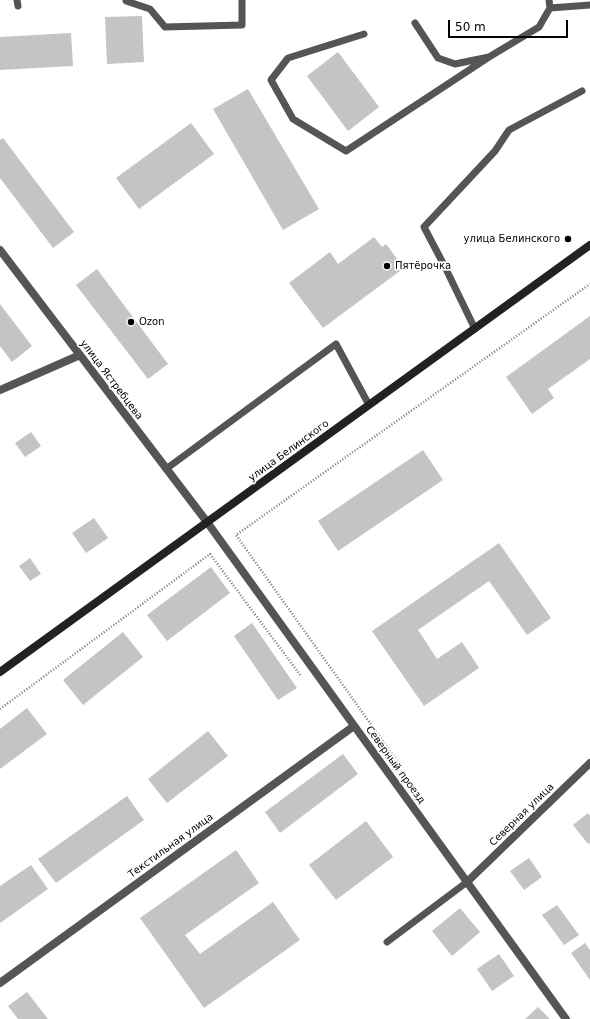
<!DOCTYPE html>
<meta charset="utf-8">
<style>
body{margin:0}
#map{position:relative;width:590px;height:1019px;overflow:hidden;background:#fff;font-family:"DejaVu Sans",sans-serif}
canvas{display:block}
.scale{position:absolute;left:448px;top:20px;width:120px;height:18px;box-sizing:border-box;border:2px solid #000;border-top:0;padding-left:5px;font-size:12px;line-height:14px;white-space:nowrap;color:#000;-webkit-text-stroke:3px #fff;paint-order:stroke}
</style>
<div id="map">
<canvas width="590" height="1019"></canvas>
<div class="scale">50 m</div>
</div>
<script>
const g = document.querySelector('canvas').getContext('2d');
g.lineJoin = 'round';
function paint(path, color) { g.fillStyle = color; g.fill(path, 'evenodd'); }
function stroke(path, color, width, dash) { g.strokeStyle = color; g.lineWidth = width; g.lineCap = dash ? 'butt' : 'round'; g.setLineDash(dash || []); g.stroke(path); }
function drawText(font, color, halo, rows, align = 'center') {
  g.font = font + ' "DejaVu Sans",sans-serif'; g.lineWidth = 3.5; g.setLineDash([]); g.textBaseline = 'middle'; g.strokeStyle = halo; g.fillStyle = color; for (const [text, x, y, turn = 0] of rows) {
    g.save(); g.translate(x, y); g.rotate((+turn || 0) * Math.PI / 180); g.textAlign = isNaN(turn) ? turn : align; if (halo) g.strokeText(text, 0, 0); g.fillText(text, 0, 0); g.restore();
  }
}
const building = new Path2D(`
 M142,16L144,62L107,64L105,17Z
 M71,33L73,66L0,70V37Z
 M338,52L379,107L348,131L307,76Z
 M248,89L319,209L283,230L213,109Z
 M191,123L214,154L139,209L116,178Z
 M3,138L74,232L53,248L0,178V140Z
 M374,237L382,247L386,244L404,268L323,328L289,283L330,252L338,264Z
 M97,269L168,364L148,379L76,285Z
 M0,304L32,346L12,362L0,346Z
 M590,316V359L548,389L554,398L532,414L506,377Z
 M31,432L41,446L25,457L15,443Z
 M423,450L443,480L338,551L318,521Z
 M94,518L108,538L86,553L72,533Z
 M499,543L551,618L527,635L489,581L418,630L437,659L462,642L479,668L424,706L372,631Z
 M30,558L41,574L30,581L19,566Z
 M211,567L230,593L167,641L147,615Z
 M252,623L297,688L278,700L234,636Z
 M123,632L143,657L83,705L63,680Z
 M27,708L47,734L0,769V729Z
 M208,731L228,756L167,803L148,779Z
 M343,754L358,774L280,833L265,812Z
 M127,796L144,820L56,883L38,859Z
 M588,813L590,816V843L588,844L573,825Z
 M366,821L393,857L336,900L309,865Z
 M236,850L259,883L185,935L200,954L273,902L300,940L204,1008L140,918Z
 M529,858L542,877L524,890L510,871Z
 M31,865L48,889L0,923V886Z
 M557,905L579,935L564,945L542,915Z
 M460,908L480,932L452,956L432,931Z
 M585,943L590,950V980L571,953Z
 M499,954L514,976L492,991L477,969Z
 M27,992L48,1019H18L8,1006Z
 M538,1007L550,1019H525Z`);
const path = new Path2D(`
 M0,709L210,554L301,676
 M397,761L236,535L590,284`);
const service = new Path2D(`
 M17,0L18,6
 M126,0V1L150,9L165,27L242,25V0
 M549,0L550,8L590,5
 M415,23L438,58L455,64L489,57L539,27L550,8
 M364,34L288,58L271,80L293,119L346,151L489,57
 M475,329L445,267L424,227L495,151L509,130L582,91
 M166,469L336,344L369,405
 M387,942L467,882`);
const minor = new Path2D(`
 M0,250L207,522L566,1019
 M0,390L80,355
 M467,882L590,763
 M0,983L354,726`);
const secondary = new Path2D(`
 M0,672L590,245`);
const markers = [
 [568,239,4,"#000"],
 [387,266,4,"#000"],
 [131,322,4,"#000"]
];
const poiNames = [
 ["улица Белинского",560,239,"right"],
 ["Пятёрочка",395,266],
 ["Ozon",139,322]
];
const streetNames = [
 ["улица Ястребцева",111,380,53],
 ["улица Белинского",289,451,-36],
 ["Северный проезд",395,765,54],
 ["Северная улица",522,815,-44],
 ["Текстильная улица",171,846,-36]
];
paint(building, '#c4c4c4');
stroke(path, '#777', 2.5, [1, 2]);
stroke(service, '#555', 7);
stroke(minor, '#555', 8);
stroke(secondary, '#222', 8);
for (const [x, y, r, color] of markers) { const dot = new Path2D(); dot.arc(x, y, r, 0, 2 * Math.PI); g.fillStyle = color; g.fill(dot); stroke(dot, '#fff', 1.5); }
drawText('10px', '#000', '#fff', poiNames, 'left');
drawText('10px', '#000', '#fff', streetNames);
</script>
